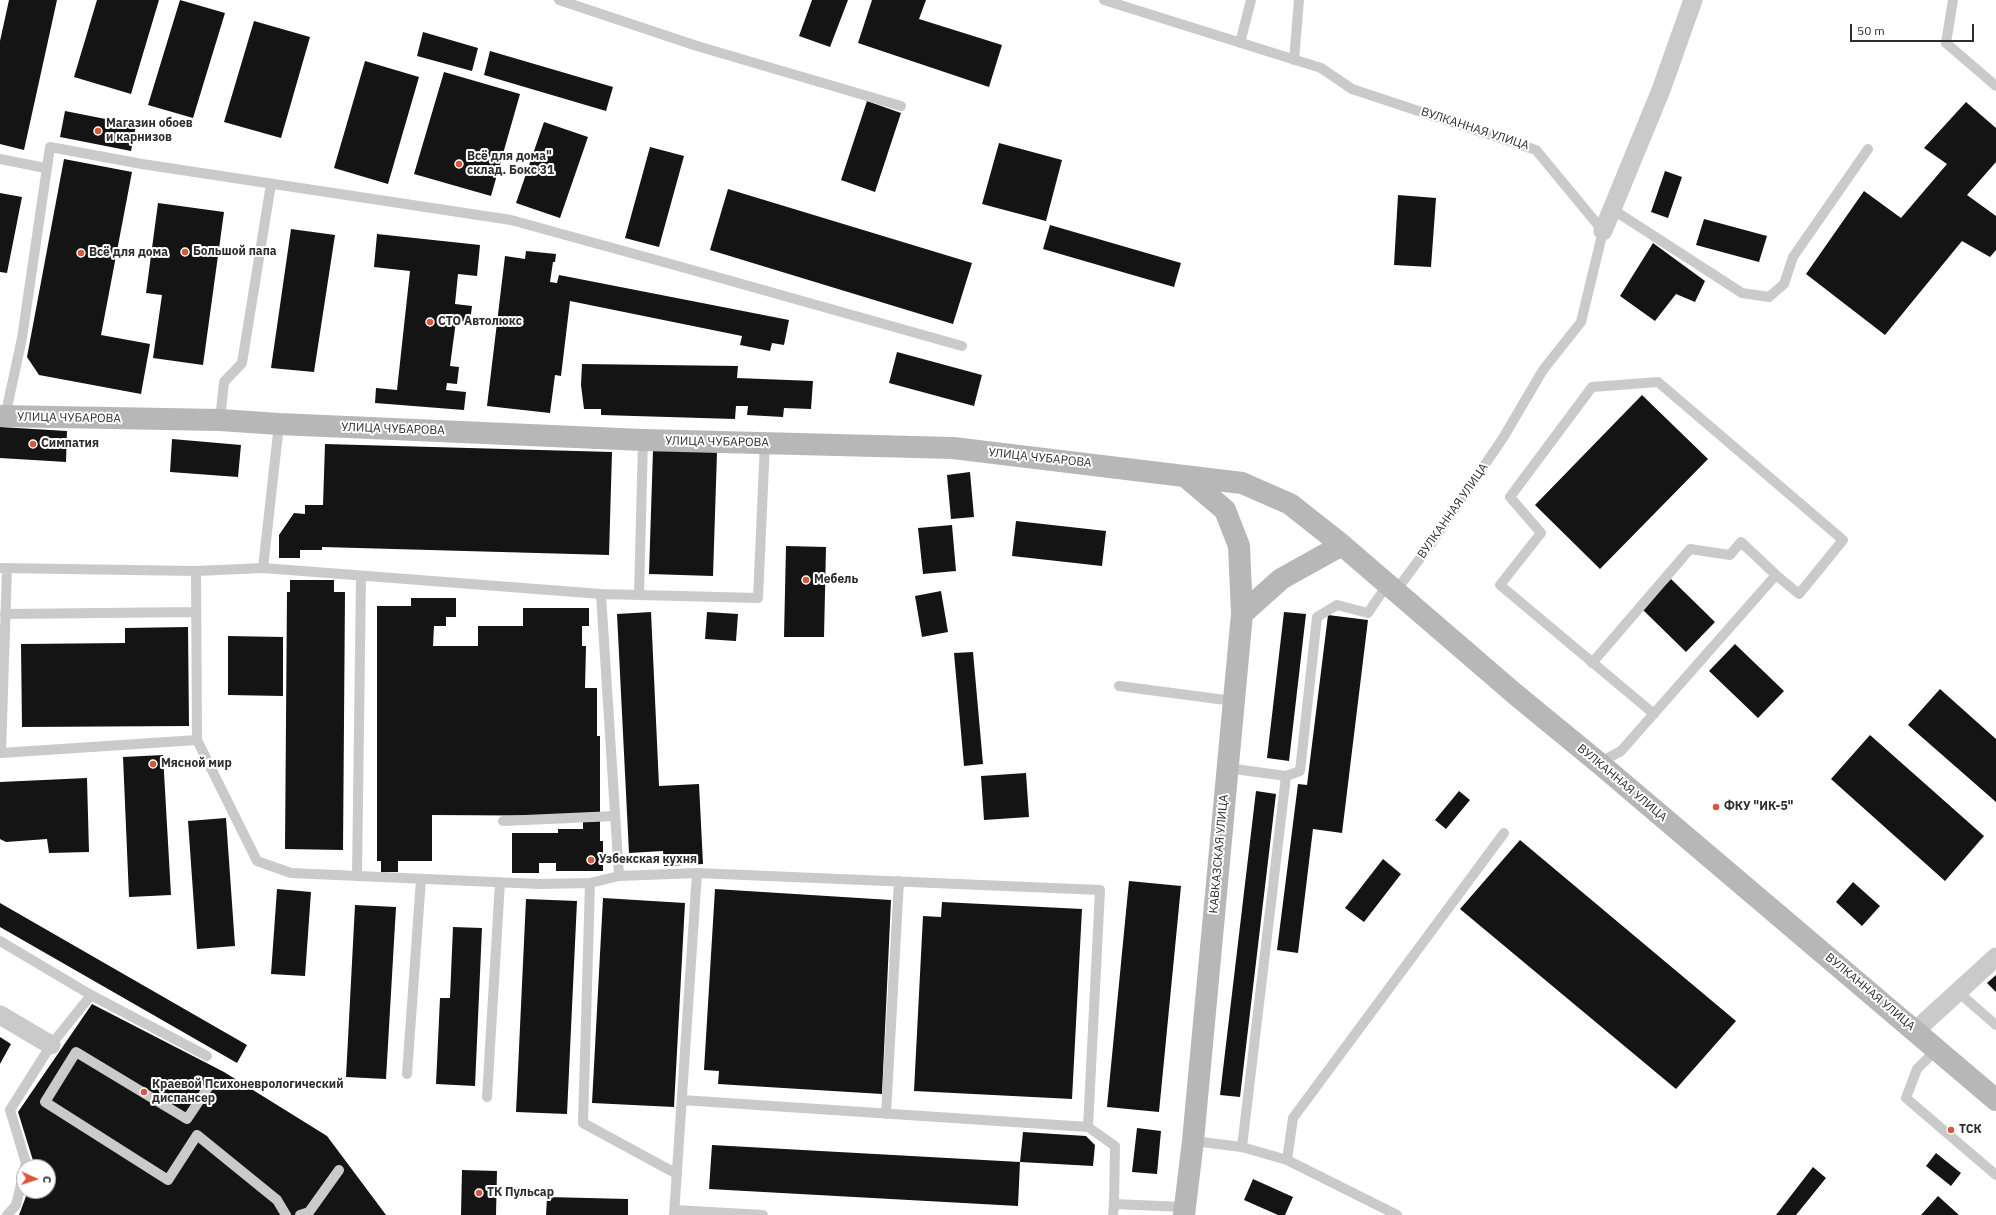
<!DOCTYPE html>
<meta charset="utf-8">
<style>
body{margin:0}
#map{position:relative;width:1996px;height:1215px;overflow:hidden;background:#fff;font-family:"IBM Plex Sans",sans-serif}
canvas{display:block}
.north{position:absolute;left:16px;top:1159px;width:40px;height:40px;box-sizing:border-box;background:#fff;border:1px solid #ababab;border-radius:50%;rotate:93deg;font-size:11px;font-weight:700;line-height:16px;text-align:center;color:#2d2d2d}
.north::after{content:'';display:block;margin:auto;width:14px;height:18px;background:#d9573a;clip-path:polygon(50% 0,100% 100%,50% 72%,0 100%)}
.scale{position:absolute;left:1850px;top:24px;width:124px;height:18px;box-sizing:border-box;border:2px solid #2d2d2d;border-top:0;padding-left:5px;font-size:12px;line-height:14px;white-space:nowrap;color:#2d2d2d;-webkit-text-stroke:3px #fff;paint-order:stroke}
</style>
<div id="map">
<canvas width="1996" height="1215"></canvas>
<div class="north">С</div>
<div class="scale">50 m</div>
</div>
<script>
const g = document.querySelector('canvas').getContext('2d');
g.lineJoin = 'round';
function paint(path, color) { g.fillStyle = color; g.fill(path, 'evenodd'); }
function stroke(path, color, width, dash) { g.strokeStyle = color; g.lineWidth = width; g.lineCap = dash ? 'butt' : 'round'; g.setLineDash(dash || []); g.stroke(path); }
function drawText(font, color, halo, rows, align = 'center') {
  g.font = font + ' "IBM Plex Sans",sans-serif'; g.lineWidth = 4; g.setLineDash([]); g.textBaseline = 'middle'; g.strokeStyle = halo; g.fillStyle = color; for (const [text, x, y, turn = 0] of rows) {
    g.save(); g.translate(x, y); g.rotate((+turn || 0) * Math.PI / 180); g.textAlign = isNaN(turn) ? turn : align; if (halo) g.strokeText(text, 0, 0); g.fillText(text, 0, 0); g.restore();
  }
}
const building = new Path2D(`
 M9,0H57L24,150L0,144V41Z
 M97,0H159L131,94L74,77Z
 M180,0L225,13L193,118L148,105Z
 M812,0H848L830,47L799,36Z
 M872,0H926L919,19L1002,45L989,87L858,43Z
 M254,21L310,37L281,138L224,122Z
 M423,32L478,48L472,71L417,56Z
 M490,51L613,87L606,111L484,75Z
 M365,61L419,77L388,184L334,168Z
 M444,72L520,94L491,196L414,174Z
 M867,101L901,113L875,192L841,180Z
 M1966,102L1996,128V162L1967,195L1996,216V250L1990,257L1962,241L1885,335L1806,274L1864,191L1901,218L1947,164L1924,148Z
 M65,111L136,125L131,151L60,137Z
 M544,122L588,137L560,218L516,203Z
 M999,143L1062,160L1046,221L982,204Z
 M650,147L684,156L659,247L625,238Z
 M64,159L132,172L101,335L150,344L141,394L39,375L27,357Z
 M1665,171L1682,177L1668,218L1651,212Z
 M728,189L972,263L953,324L710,250Z
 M0,193L22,197L7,273L0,272Z
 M1398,195L1436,198L1431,267L1394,265Z
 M158,203L224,212L203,365L153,358L162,295L146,293Z
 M1704,219L1767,236L1759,262L1696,245Z
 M1050,225L1181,263L1174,287L1043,249Z
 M291,229L335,235L314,372L271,368Z
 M377,234L480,245L477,276L458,274L455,304L472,306L470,322L456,321L450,366L459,367L457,384L447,383L446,390L466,392L464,410L375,403L376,388L397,390L410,271L374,267Z
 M1653,243L1705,281L1695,302L1676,294L1655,321L1620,296Z
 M526,251L556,254L555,262H553L550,282L557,283L559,275L789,320L784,345L772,343L770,351L740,345L742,336L570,301L561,376L555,375L550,413L487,406L505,256L525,259Z
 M897,352L982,375L974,406L889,383Z
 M582,364L738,366L737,378L813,381L811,409L784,408L783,417L747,415L748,406H736L735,419L601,415V409H584L581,385Z
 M1642,395L1708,459L1600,569L1535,505Z
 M0,427L67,431L66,462L0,458Z
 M172,439L241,445L238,477L170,472Z
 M325,444L612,452L609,555L322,547V550H300V558H279V535L294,513L305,514V505H323Z
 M653,450L717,452L713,576L649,574Z
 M970,472L974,517L951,519L947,475Z
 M1016,521L1106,531L1102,566L1012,556Z
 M952,525L956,571L923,574L918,528Z
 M786,546L826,547L824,637H784Z
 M1671,579L1715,622L1686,652L1642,609Z
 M290,580H334V592H345L343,850L285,849L287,592H290Z
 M941,591L948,632L922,637L915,596Z
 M411,598H456V617H446V626H434L433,646H478V626H523V608H589V626H582V646H586L585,688H597V736H600V816L432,815V861H398V872H381V861H377V606H411Z
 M651,612L659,786L699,784L703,864L664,866L663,851L629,853L617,614Z
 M707,612L738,614L736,641L705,639Z
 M1284,612L1306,614L1289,761L1267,758Z
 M1328,615L1368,620L1342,833L1313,829L1298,953L1277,950L1298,784L1307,785Z
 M188,627L189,726L22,727L21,644L125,643V628Z
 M228,636L283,637V696L228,695Z
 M1735,644L1784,691L1758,718L1709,671Z
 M973,652L983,764L964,766L954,653Z
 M1940,689L1996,739V802L1908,725Z
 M1870,735L1984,836L1945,881L1831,779Z
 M163,755L171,895L129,897L123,757Z
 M1026,773L1029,817L984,820L981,776Z
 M87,778L89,852L49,853L47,839L6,842L0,839V782Z
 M1256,791L1276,794L1240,1097L1220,1095Z
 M1459,791L1470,800L1446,829L1435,820Z
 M226,818L235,946L197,949L188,821Z
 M583,821H600V841H603V871H556V863H539V873H512V833H558V829H583Z
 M1520,840L1736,1021L1676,1089L1460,909Z
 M1383,859L1401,874L1364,922L1345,908Z
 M1129,881L1181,886L1159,1112L1107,1107Z
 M1853,882L1880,906L1862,926L1836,902Z
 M277,889L311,892L305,976L271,974Z
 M715,889L891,900L882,1094L718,1084L719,1071L704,1070Z
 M603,898L685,903L674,1107L592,1103Z
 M526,899L577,901L567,1114L516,1112Z
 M942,902L1082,909L1072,1099L914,1091L923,916L941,917Z
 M0,903L247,1045L237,1063L0,927Z
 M355,905L396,907L386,1079L346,1077Z
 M453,927L482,928L475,1086L436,1084L440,998H450Z
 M1996,975V992L1987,983Z
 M92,1004L224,1072L327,1136L386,1215H19L28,1191H48V1167H35L18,1112Z
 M0,1037L11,1044L0,1064Z
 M1137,1128L1161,1131L1157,1174L1132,1172Z
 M1023,1132L1086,1136L1095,1145L1093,1166L1020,1162Z
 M712,1145L1020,1162L1018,1206L709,1189Z
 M1936,1153L1961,1173L1951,1186L1926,1166Z
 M1813,1167L1826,1178L1796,1215H1776Z
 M462,1170L497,1171L496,1215H461Z
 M1253,1179L1293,1197L1285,1215H1278L1244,1200Z
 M1938,1196L1959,1215H1921Z
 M547,1197L628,1199V1215H546Z`);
const lane = new Path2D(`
 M559,0L697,46L901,106
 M1104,0L1321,68L1352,89L1536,150L1603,231L1581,322L1543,370L1503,438L1433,541L1395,592
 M1953,0L1946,43L1996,86
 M1240,43L1251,0
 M1294,60L1299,0
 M0,159L45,168
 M1612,209L1742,293L1769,297L1784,284L1793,257L1868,149
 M5,417L22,338L50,147L142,164L511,220L678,266L962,346
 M220,420L224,382L242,363L271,184
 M0,568L196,571L263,568L601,594L619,876
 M7,568L1,753L197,740L257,861L291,873L539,884L590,883L619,876L697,873L674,1215
 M263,568L279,424
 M196,571L197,740
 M601,594L758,598L765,443
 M639,595L643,440
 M5,614L196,612
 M1592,663L1690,549L1730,555L1741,542L1776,575
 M1119,686L1233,701
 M1599,763L1621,751L1776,575L1799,594L1843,540L1658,382L1592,387L1510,497L1541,533L1500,585L1654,714
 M1227,768L1286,776
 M503,821L615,816
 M697,873L1100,890L1088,1127
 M357,875L361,576
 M590,883L583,1123L677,1174
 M0,941L91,995L207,1056
 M1958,992L1996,1025
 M1936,1050L1917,1069L1906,1098L1996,1175
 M407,1074L421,879
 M209,1086L187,1119L76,1052L45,1102L168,1180L197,1135L277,1200L286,1215
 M487,1097L500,882
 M682,1100L1088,1127L1115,1146L1114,1204L1185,1207
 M886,1114L899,881
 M1193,1141L1242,1147L1287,1160L1397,1215
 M1242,1147L1286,776L1300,771L1317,617L1337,605L1368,613L1387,585
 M1287,1160L1293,1118L1504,833
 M25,1167L26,1163L10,1110L51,1045L91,995
 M675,1210L763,1215
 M7,1215L16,1205L24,1172
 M300,1215L309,1212L339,1170
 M1113,1215L1114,1204`);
const street = new Path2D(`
 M1603,231L1661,90L1693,0
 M0,1015L51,1045
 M1915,1031L1996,957`);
const secondary = new Path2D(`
 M0,416L220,420L279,424L643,440L953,448L1242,483L1290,504L1342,545L1515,694L1599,763L1996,1100
 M1186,477L1225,510L1239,546L1242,614
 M1184,1215L1193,1141L1242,614L1281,579L1342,545`);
const markers = [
 [98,131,4,"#d9573a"],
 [459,164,4,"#d9573a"],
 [185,252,4,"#d9573a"],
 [81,253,4,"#d9573a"],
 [430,322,4,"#d9573a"],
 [33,444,4,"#d9573a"],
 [806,580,4,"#d9573a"],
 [153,764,4,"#d9573a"],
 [1716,807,4,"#d9573a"],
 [591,860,4,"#d9573a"],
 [144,1092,4,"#d9573a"],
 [1951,1130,4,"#d9573a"],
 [479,1193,4,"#d9573a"]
];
const poiNames = [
 ["Магазин обоев",106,124],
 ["и карнизов",106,138],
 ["Всё для дома\"",467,157],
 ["склад. Бокс 31",467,171],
 ["Большой папа",193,252],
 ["Всё для дома",89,253],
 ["СТО Автолюкс",438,322],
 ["Симпатия",41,444],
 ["Мебель",814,580],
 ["Мясной мир",161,764],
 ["ФКУ \"ИК-5\"",1724,807],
 ["Узбекская кухня",599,860],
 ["Краевой Психоневрологический",152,1085],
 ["диспансер",152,1099],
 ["ТСК",1959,1130],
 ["ТК Пульсар",487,1193]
];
const streetNames = [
 ["ВУЛКАННАЯ УЛИЦА",1475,129,18],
 ["УЛИЦА ЧУБАРОВА",69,418,1],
 ["УЛИЦА ЧУБАРОВА",393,429,2],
 ["УЛИЦА ЧУБАРОВА",717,442,1],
 ["УЛИЦА ЧУБАРОВА",1040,458,6],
 ["ВУЛКАННАЯ УЛИЦА",1453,511,-55],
 ["ВУЛКАННАЯ УЛИЦА",1622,783,40],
 ["КАВКАЗСКАЯ УЛИЦА",1219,854,-85],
 ["ВУЛКАННАЯ УЛИЦА",1870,992,40]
];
paint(building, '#141414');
stroke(lane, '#cacaca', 10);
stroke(street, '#cacaca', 19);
stroke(secondary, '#b7b7b7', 22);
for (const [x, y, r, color] of markers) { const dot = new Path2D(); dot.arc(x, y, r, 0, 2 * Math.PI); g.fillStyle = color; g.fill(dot); stroke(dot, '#fff', 1.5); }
drawText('bold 12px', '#2d2d2d', '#fff', poiNames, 'left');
drawText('12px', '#2d2d2d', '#fff', streetNames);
</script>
